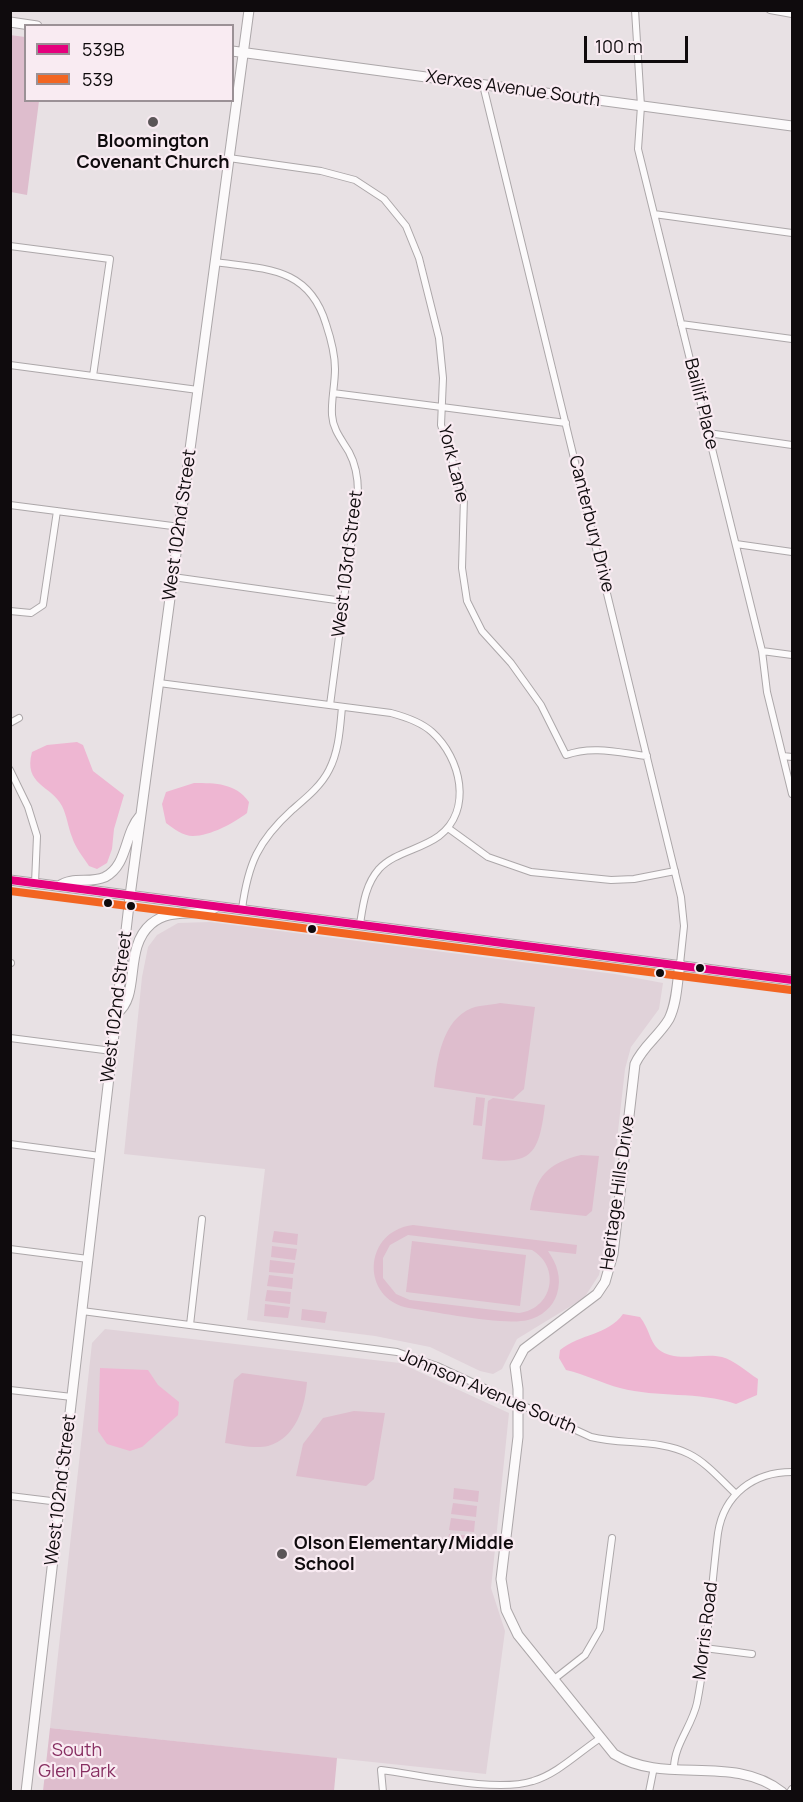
<!DOCTYPE html>
<style>
body{margin:0}
#map{position:relative;width:803px;height:1802px;overflow:hidden;background:#e8e1e4;font-family:Manrope,sans-serif}
canvas{display:block}
.frame{position:absolute;inset:0;border:12px solid #0f0b0d;pointer-events:none}
.legend{position:absolute;left:24px;top:24px;width:210px;height:78px;box-sizing:border-box;background:#f9ebf2;border:2px solid #9b9196;margin:0;padding:8px 10px;list-style:none;font-size:18px;color:#0f0b0d}
.legend li{display:flex;align-items:center;gap:12px;height:30px}
.legend b{width:30px;border:2px solid #9b9196}
.scale{position:absolute;left:584px;top:36px;width:104px;height:27px;box-sizing:border-box;border:3px solid #0f0b0d;border-top:0;padding-left:8px;font-size:18px;line-height:21px;white-space:nowrap;color:#0f0b0d;-webkit-text-stroke:4px #f9ebf2;paint-order:stroke}
</style>
<div id="map">
<canvas width="803" height="1802"></canvas>
<div class="frame"></div>
<ul class="legend">
<li><b style="height:8px;background:#e5007d"></b>539B</li>
<li><b style="height:8px;background:#f26522"></b>539</li>
</ul>
<div class="scale">100 m</div>
</div>
<script>
const g = document.querySelector('canvas').getContext('2d');
g.lineJoin = 'round';
function paint(path, color) { g.fillStyle = color; g.fill(path, 'evenodd'); }
function stroke(path, color, width, dash) { g.strokeStyle = color; g.lineWidth = width; g.lineCap = dash ? 'butt' : 'round'; g.setLineDash(dash || []); g.stroke(path); }
function drawText(font, color, halo, rows, align = 'center') {
  g.font = font + ' Manrope,sans-serif'; g.lineWidth = 4.5; g.setLineDash([]); g.textBaseline = 'middle'; g.strokeStyle = halo; g.fillStyle = color; for (const [text, x, y, turn = 0] of rows) {
    g.save(); g.translate(x, y); g.rotate((+turn || 0) * Math.PI / 180); g.textAlign = isNaN(turn) ? turn : align; if (halo) g.strokeText(text, 0, 0); g.fillText(text, 0, 0); g.restore();
  }
}
const built = new Path2D(`
 M210,922L615,974L663,983L659,1009L631,1047L625,1069L605,1247L599,1275L584,1298L517,1339L502,1369L493,1374L480,1371L430,1347L375,1336L247,1320L265,1169L124,1154L142,977L148,947L157,935L178,923Z
 M105,1329L400,1363L509,1413L491,1588L505,1631L486,1774L50,1728L92,1343Z`);
const green = new Path2D(`
 M10,35L25,37L26,100L39,101L27,195L11,192Z
 M500,1003L535,1007L524,1089L513,1099L434,1087C437,1060 442,1020 472,1008C480,1005 491,1005 500,1003Z
 M476,1097L485,1098L482,1126L473,1125Z
 M493,1098L545,1105C539,1153 533,1166 482,1159L488,1101Z
 M581,1155L599,1156L592,1211L586,1216L530,1210C536,1176 548,1163 581,1155Z
 M413,1225L577,1245L576,1254L548,1251C557,1264 562,1278 557,1294C553,1307 541,1317 528,1320C504,1326 436,1312 409,1308C360,1299 363,1231 413,1225ZM408,1235L532,1250C561,1267 553,1309 519,1313L410,1300L396,1294L383,1278V1258L390,1245Z
 M274,1231L298,1234L297,1245L272,1242Z
 M412,1241L526,1255L520,1306L406,1292Z
 M272,1246L297,1249L295,1260L271,1257Z
 M270,1260L295,1263L293,1274L269,1272Z
 M269,1275L293,1278L292,1289L267,1286Z
 M267,1290L291,1292L290,1304L265,1301Z
 M265,1304L290,1307L288,1318L264,1316Z
 M302,1309L327,1312L325,1323L301,1320Z
 M242,1373L307,1382C305,1407 296,1438 268,1446C256,1449 237,1445 225,1443L234,1380Z
 M354,1411L385,1413L374,1479L366,1486L296,1476L303,1444L323,1418Z
 M454,1488L479,1491L478,1502L453,1499Z
 M453,1503L477,1506L476,1517L451,1514Z
 M451,1518L475,1521L474,1532L449,1530Z
 M449,1534L473,1536L472,1548L448,1545Z
 M50,1728L337,1758L334,1791H43Z`);
const water = new Path2D(`
 M77,742L83,745L93,771L124,795L114,829L112,849L107,863L97,869L89,866C83,857 75,847 72,837C68,827 67,816 62,806C51,785 23,785 32,752L47,745Z
 M194,783C215,783 236,783 249,802L247,813C234,823 210,836 193,836C183,836 174,829 166,823L162,804L166,792Z
 M623,1314L640,1317C649,1328 650,1342 658,1349C677,1364 701,1352 722,1357C734,1360 747,1372 758,1379L757,1395L736,1404C698,1391 658,1398 620,1388C603,1384 585,1374 566,1370L559,1358L560,1350C580,1334 608,1335 623,1314Z
 M100,1368L148,1370L158,1385L179,1402L178,1415L142,1447L130,1451L107,1444L98,1431Z`);
const street = new Path2D(`
 M635,10L641,106L638,149L762,651L767,692L792,794
 M770,10L792,14
 M483,85L681,897L684,926L680,964
 M229,158L321,171L355,180L384,199L406,226L419,258L439,338L443,378L441,425L464,497L462,568L467,601L482,631L511,663L541,705L566,755C592,745 621,753 647,756
 M654,214L792,233
 M10,246L110,259L93,376
 M215,262C266,269 309,267 326,324C331,339 335,353 335,369C335,385 331,400 332,415C333,430 342,440 349,452C356,465 358,478 358,492L330,705
 M681,324L792,339
 M10,365L198,390
 M333,393L566,423
 M708,433L792,445
 M10,505L180,527
 M736,544L792,552
 M173,577L343,601
 M10,611L31,613L43,605L57,511
 M762,651L792,655
 M159,683L391,713C406,717 421,722 432,732C461,758 473,810 439,836C420,850 395,852 379,869C365,885 363,905 360,924
 M10,723L19,718
 M783,756L792,757
 M10,770L28,807L37,836L35,883
 M448,828L488,857L531,872L611,880L634,879L675,871
 M242,909C248,864 258,841 292,810C306,798 321,786 329,770C339,751 340,728 342,707
 M10,963H11
 M10,1038L112,1051
 M10,1144L100,1156
 M10,1249L88,1259
 M82,1311L397,1352L437,1366L591,1437C623,1445 660,1439 689,1454C707,1463 721,1480 736,1494
 M190,1325L202,1219
 M10,1390L72,1397
 M10,1496L59,1502
 M704,1648L752,1654
 M553,1680L585,1655L600,1629L612,1538
 M674,1768C674,1745 692,1726 697,1703C708,1647 711,1589 718,1533C724,1494 754,1472 792,1472
 M383,1792L381,1770C421,1775 496,1793 533,1781C557,1774 578,1753 599,1739
 M649,1792L654,1767
 M790,1792L792,1789`);
const secondary = new Path2D(`
 M10,22L37,26
 M232,51L792,126
 M10,880L792,980
 M59,886C73,876 90,884 105,877C128,865 124,834 140,816
 M680,964C677,982 677,1003 669,1019C659,1036 643,1046 635,1064L613,1254L605,1282L597,1294L524,1349L515,1366L518,1389V1437L501,1579L506,1610L518,1635L614,1754C665,1786 732,1753 782,1792
 M117,1013C141,996 123,948 151,924C173,906 195,919 217,907
 M26,1792L130,896L249,10`);
const bus1 = new Path2D(`
 M10,880L792,980`);
const bus2 = new Path2D(`
 M10,891L791,990`);
const markers = [
 [153,122,6,"#5b5658"],
 [108,903,5,"#0f0b0d"],
 [131,906,5,"#0f0b0d"],
 [312,929,5,"#0f0b0d"],
 [700,968,5,"#0f0b0d"],
 [660,973,5,"#0f0b0d"],
 [282,1554,6,"#5b5658"]
];
const streetNames = [
 ["Xerxes Avenue South",513,89,8],
 ["Baillif Place",701,404,76],
 ["York Lane",453,464,76],
 ["Canterbury Drive",591,524,76],
 ["West 102nd Street",180,525,-82],
 ["West 103rd Street",348,564,-83],
 ["West 102nd Street",117,1007,-83],
 ["Heritage Hills Drive",618,1193,-82],
 ["Johnson Avenue South",488,1392,23],
 ["West 102nd Street",61,1490,-83],
 ["Morris Road",706,1631,-83]
];
const poiNames = [
 ["Bloomington",153,142],
 ["Covenant Church",153,163],
 ["Olson Elementary/Middle",294,1544,"left"],
 ["School",294,1565,"left"]
];
const parkNames = [
 ["South",77,1751],
 ["Glen Park",77,1772]
];
paint(built, '#e0d2d9');
paint(green, '#debdcd');
paint(water, '#eeb6d2');
stroke(street, '#aca7a9', 8);
stroke(secondary, '#aca7a9', 11);
stroke(street, '#fcfafb', 6);
stroke(secondary, '#fcfafb', 9);
stroke(bus1, '#e5007d', 8);
stroke(bus2, '#f26522', 8);
for (const [x, y, r, color] of markers) { const dot = new Path2D(); dot.arc(x, y, r, 0, 2 * Math.PI); g.fillStyle = color; g.fill(dot); stroke(dot, '#f9ebf2', 2); }
drawText('18px', '#0f0b0d', '#f9ebf2', streetNames);
drawText('bold 18px', '#0f0b0d', '#f9ebf2', poiNames);
drawText('18px', '#872f62', '#f9ebf2', parkNames);
</script>
